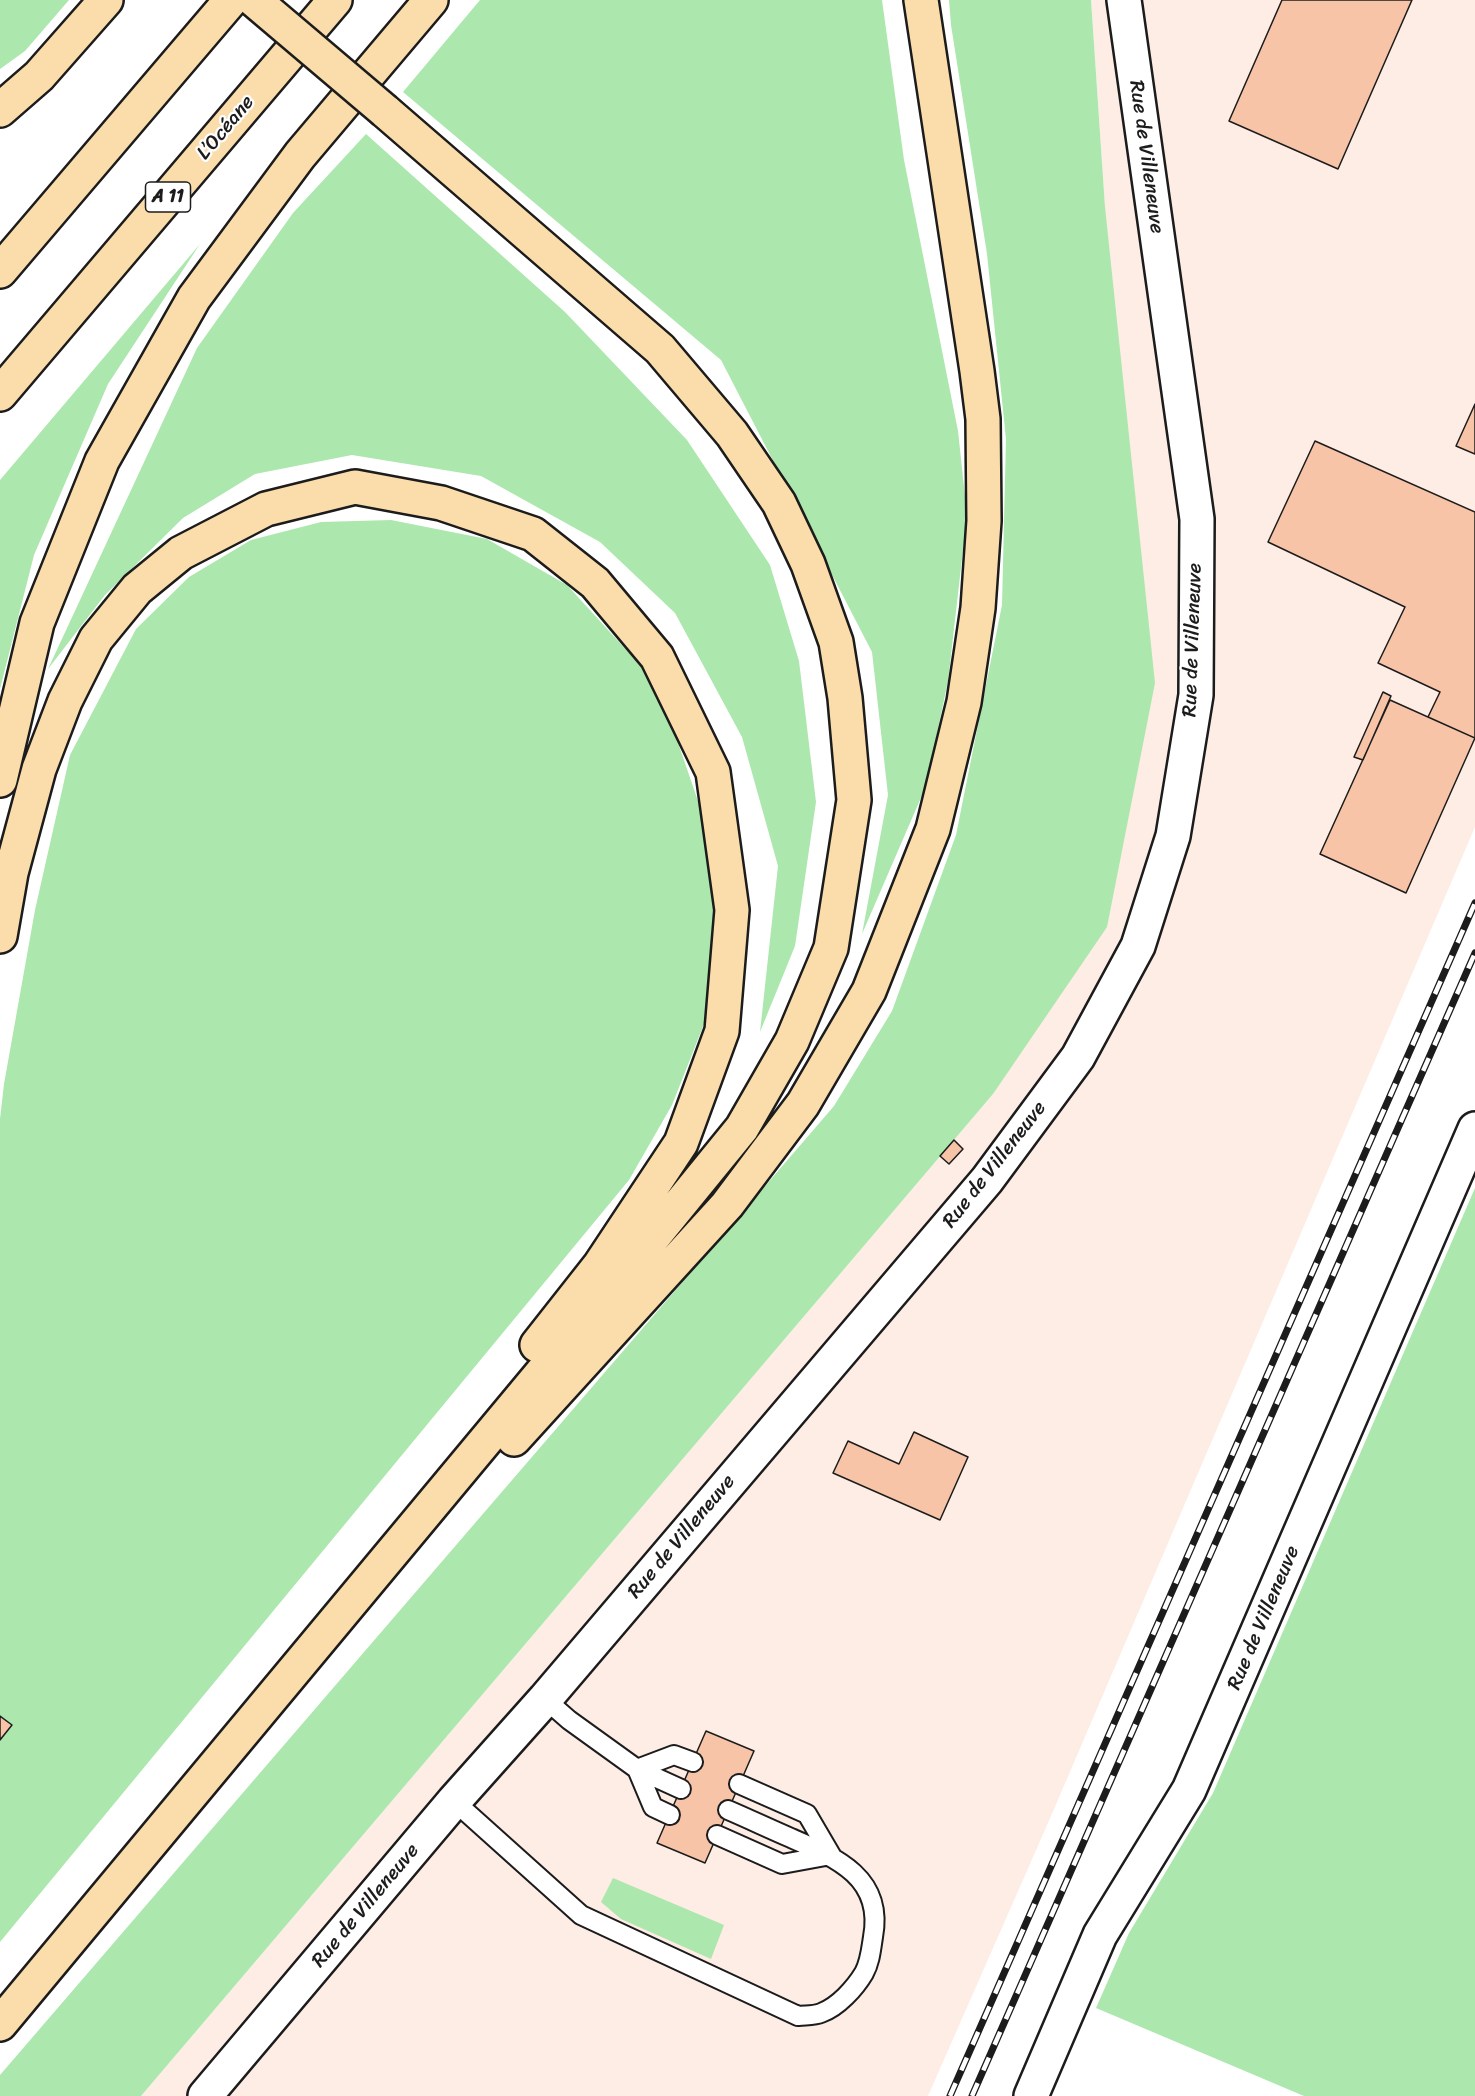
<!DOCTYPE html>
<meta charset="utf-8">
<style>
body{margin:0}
canvas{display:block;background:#fff}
</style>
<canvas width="1475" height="2096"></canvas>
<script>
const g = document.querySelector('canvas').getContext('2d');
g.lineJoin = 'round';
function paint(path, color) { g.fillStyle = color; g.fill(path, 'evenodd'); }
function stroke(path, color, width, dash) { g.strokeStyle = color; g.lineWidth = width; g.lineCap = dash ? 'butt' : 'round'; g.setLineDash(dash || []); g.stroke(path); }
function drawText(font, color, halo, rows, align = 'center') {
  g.font = font + ' Sriracha,sans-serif'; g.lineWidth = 4.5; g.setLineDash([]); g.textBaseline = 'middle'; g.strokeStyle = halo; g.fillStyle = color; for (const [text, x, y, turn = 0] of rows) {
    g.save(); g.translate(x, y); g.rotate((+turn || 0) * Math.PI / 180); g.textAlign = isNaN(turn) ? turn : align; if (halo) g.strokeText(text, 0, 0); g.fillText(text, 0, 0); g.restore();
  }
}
const built = new Path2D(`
 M1091,0H1475V827L1048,1823L928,2096H141L993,1094L1105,207Z`);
const green = new Path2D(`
 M0,0H69L25,51L0,69Z
 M480,0H882L904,160L958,431L967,515L948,681L926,786L862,934L888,795L872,652L721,360L403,92Z
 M949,0H1091L1105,207L1155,683L1107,927L993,1094L141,2096H0V2075L834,1106L892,1011L956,835L1002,605L1006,439L987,254L951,25Z
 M366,134L565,312L687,440L770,565L799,661L816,802L795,946L760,1032L778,866L742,737L675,613L600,542L481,476L352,455L255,474L183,518L105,595L48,669L197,348L293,213Z
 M200,244L108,384L34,555L0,689V480Z
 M391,520L487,539L567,585L640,665L675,734L700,807L714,874L716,939L706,1019L672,1105L629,1180L0,1942V1119L4,1084L35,910L70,755L136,629L189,577L251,540L321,522Z
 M1475,1188V2096H1304L1096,2008L1129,1933L1213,1793Z
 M613,1878L724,1925L711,1959L621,1919L601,1902Z`);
const building = new Path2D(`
 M1282,0H1412L1338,169L1229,121Z
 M1475,404V454L1456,446Z
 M1315,441L1475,512V738L1428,717L1440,692L1378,663L1405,607L1268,542Z
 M1383,692L1391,696L1363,760L1354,757Z
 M1390,700L1475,738L1406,893L1320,854Z
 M954,1140L963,1149L949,1164L940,1156Z
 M914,1432L968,1457L940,1520L833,1473L848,1441L899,1464Z
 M0,1716L12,1725L0,1740Z
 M706,1731L754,1751L705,1863L657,1843Z`);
const lane = new Path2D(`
 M545,1699L569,1720L637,1769L681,1789
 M637,1769L674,1755L693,1762
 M637,1769L653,1807L670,1815
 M739,1784L807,1814L831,1855
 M454,1801L581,1915L798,2016C805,2015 814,2016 821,2013C838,2007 855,1988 864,1973C870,1962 871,1950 873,1937C884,1878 837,1858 791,1838C770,1829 749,1819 728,1810
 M717,1835L782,1864L831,1855`);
const street = new Path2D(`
 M205,2096L454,1801L545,1699L987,1180L1078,1057L1138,946L1173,836L1196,695L1197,519L1124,0
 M1031,2096L1100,1935L1189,1790L1475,1129`);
const highway = new Path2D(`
 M0,110L39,76L106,0
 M0,271L231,0
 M0,394L335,0
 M0,780L37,623L102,461L194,298L300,155L431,0
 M0,936L11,873L39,769L65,701L96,639L137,589L181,553L266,509L355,487L441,503L533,534L595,583L657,657L713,772L732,910L722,1031L681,1143L600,1265L537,1345
 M514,1439L727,1205L803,1104L869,991L933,829L964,702L978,608L984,521L983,419L977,371L921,0
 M0,2024L580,1327L742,1128L792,1041L831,948L854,800L845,698L836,642L808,564L779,503L732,434L660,349L385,111`);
const rail = new Path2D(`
 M950,2096L1475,903
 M972,2096L1475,953`);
const highwayBridge = new Path2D(`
 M254,0L385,111`);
const shields = [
 [168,197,45]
];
const shieldNames = [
 ["A 11",168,197]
];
const streetNames = [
 ["L’Océane",226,128,-50],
 ["Rue de Villeneuve",1146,157,82],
 ["Rue de Villeneuve",1193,640,-88],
 ["Rue de Villeneuve",995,1165,-52],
 ["Rue de Villeneuve",682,1537,-50],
 ["Rue de Villeneuve",1264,1618,-67],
 ["Rue de Villeneuve",366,1906,-50]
];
paint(built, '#fdede5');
paint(green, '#ace7ad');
paint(building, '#f7c4a8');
stroke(building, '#1c1c1c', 1.5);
stroke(lane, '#1c1c1c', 22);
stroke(street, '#1c1c1c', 38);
stroke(highway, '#1c1c1c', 38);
stroke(lane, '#fff', 18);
stroke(street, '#fff', 33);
stroke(highway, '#faddab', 33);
stroke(rail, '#1c1c1c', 7);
stroke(rail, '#fff', 4.5, [14]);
stroke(highwayBridge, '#1c1c1c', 38, []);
stroke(highwayBridge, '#faddab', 33);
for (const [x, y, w] of shields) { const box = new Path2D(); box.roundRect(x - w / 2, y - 15, w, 30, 4.5); g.fillStyle = '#fff'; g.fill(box); stroke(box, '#1c1c1c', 1.5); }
drawText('bold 18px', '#1c1c1c', null, shieldNames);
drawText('20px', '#1c1c1c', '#fff', streetNames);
</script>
